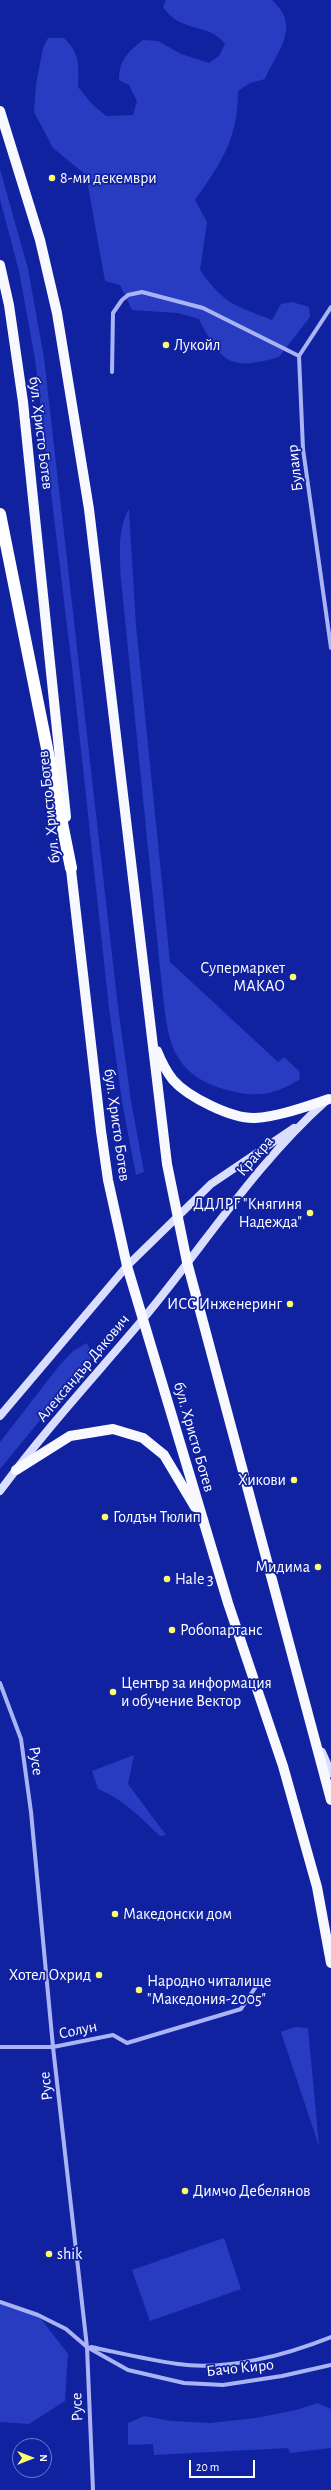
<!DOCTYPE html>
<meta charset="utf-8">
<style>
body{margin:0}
#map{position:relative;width:331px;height:2490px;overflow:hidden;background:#1122a1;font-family:"Alegreya Sans",sans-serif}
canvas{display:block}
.north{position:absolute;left:12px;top:2438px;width:40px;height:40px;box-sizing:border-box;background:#1122a1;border:1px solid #707ac7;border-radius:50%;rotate:90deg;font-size:11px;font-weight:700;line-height:16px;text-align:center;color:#fff}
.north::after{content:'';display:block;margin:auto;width:14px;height:18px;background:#fbff6e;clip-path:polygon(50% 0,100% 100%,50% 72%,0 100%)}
.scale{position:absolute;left:189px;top:2460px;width:66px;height:18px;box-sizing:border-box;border:2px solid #fff;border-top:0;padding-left:5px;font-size:12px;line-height:14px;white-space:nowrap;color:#fff;-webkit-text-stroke:3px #1122a1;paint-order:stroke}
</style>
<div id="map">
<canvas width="331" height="2490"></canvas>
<div class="north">N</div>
<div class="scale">20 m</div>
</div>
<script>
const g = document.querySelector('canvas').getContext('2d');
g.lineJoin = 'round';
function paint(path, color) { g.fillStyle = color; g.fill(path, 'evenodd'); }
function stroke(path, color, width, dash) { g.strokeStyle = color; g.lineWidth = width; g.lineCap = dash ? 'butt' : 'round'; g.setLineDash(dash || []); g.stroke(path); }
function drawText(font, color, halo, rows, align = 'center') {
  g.font = font + ' "Alegreya Sans",sans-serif'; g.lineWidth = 3.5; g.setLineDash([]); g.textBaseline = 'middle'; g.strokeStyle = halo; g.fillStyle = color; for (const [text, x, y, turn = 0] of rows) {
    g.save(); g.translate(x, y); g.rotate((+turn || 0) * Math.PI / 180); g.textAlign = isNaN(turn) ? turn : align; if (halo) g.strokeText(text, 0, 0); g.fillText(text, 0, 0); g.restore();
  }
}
const green = new Path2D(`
 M166,0H272C302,27 277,51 265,79L250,83L238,91C238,139 221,163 195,200L207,222L200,270C225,305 234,305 272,320L281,304L292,302L309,307L310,317L279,357C230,371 221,363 199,319L178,313L132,310L120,285L105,281L86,175L53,148L34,112L36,84L43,48L48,38H64C80,54 79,65 78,87L92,104L106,116L133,115L137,101L129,85L119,80C119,60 128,52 143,40L158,41L181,54L209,63L219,56L225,44C209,22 181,34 163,7Z
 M0,169L28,269L44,358L118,1007L131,1101L144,1172L136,1175L122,1102L109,1008L72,667L35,359L19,271L0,199Z
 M129,509L136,626L170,962L278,1062L284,1057L299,1071L300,1079C277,1094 258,1098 231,1091C166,1075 168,1035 161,978L121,579C120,555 117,530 129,509Z
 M87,1343L93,1356L0,1469V1442L59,1366L73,1351Z
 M134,1755L128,1784L166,1835L160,1836C141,1818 123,1799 98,1789L92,1771Z
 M295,2027L308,2028L319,2146L281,2032Z
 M224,2238L241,2289L150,2321L132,2270Z
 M0,2302L38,2315L68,2354L65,2401L29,2424L0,2422Z
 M318,2403L331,2409V2448L290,2453L288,2448L154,2455L153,2444L128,2445V2423L144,2416L171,2421L210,2423L256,2418L296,2410Z`);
const street = new Path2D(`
 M299,356L303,449L331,648
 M299,356L331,307
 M112,372L113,313L122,300L128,295L142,292L203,308L299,356
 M0,1683L21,1739L31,1812L53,2047L87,2347L93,2490
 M0,2047H53L113,2035L127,2043L241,2009L259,1982
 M0,2302L38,2315L66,2329L87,2347L128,2370L184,2383L223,2385L282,2376L331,2365
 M91,2347C120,2353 149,2360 178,2364C227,2371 286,2355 331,2337`);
const secondary = new Path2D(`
 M0,1416L127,1266L211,1184L294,1128
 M0,1491C44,1431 95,1376 143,1319C204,1246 255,1164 327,1100
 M322,1752L331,1773`);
const primary = new Path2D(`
 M0,111L40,240L57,313L89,509L167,1164L187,1262L331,1800
 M0,265L9,305L23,402L66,817
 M70,861L101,1131L108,1180L127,1266L228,1603L283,1766L317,1887L331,1963
 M157,1051C161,1061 166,1071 173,1080C188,1097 232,1119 255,1118C281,1116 304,1107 329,1099
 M16,1470L70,1436L113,1429L143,1438L164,1455L195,1507`);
const highway = new Path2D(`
 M0,514L71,868`);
const markers = [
 [52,178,4,"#fbff6e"],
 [166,345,4,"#fbff6e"],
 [293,977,4,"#fbff6e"],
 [310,1213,4,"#fbff6e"],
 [290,1304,4,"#fbff6e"],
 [294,1480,4,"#fbff6e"],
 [105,1517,4,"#fbff6e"],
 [318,1567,4,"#fbff6e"],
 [167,1579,4,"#fbff6e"],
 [172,1630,4,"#fbff6e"],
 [113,1692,4,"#fbff6e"],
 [115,1914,4,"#fbff6e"],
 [99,1975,4,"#fbff6e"],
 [139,1990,4,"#fbff6e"],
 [185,2191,4,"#fbff6e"],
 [49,2254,4,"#fbff6e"]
];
const poiNames = [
 ["8-ми декември",60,178],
 ["Лукойл",174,345],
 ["Супермаркет",285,968,"right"],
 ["МАКАО",285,986,"right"],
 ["ДДЛРГ \"Княгиня",302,1204,"right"],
 ["Надежда\"",302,1222,"right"],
 ["ИСС Инженеринг",282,1304,"right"],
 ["Хикови",286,1480,"right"],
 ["Голдън Тюлип",113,1517],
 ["Мидима",310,1567,"right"],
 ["Hale 3",175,1579],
 ["Робопартанс",180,1630],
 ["Център за информация",121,1683],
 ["и обучение Вектор",121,1701],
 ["Македонски дом",123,1914],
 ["Хотел Охрид",91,1975,"right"],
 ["Народно читалище",147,1981],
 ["\"Македония-2005\"",147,1999],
 ["Димчо Дебелянов",193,2191],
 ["shik",57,2254]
];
const streetNames = [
 ["бул. Христо Ботев",41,433,83],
 ["Булаир",295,468,-97],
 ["бул. Христо Ботев",49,807,-96],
 ["бул. Христо Ботев",117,1125,82],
 ["Кракра",255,1156,-49],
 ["Александър Дякович",83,1368,-50],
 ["бул. Христо Ботев",194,1437,74],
 ["Русе",36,1761,82],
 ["Солун",78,2030,-12],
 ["Русе",46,2086,-96],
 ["Бачо Киро",240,2368,-6],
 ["Русе",77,2407,-92]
];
paint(green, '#273cc1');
stroke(street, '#aab4f5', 4);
stroke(secondary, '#dadefe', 8);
stroke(primary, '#f8f9ff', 10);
stroke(highway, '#fff', 12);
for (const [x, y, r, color] of markers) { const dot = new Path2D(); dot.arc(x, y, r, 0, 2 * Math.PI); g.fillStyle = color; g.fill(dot); stroke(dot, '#1122a1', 1.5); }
drawText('16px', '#fff', '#1122a1', poiNames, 'left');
drawText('16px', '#fff', '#1122a1', streetNames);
</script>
